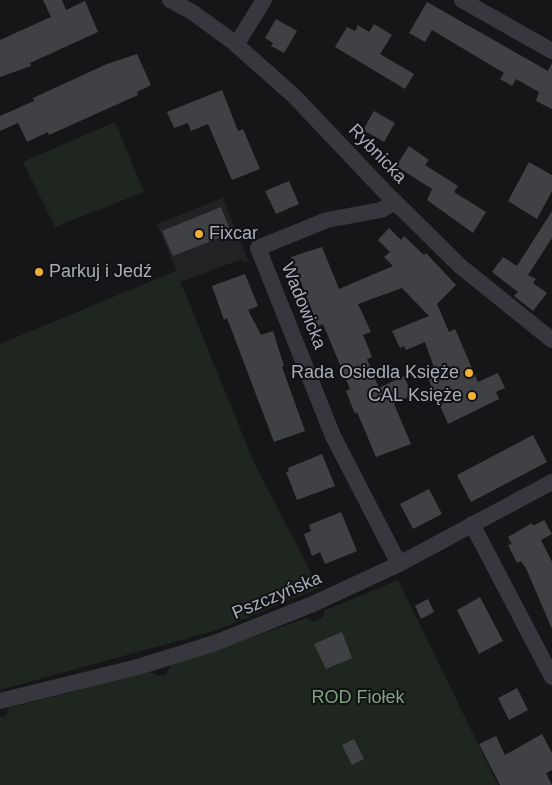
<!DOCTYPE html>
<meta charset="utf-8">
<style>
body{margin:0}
canvas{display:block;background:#161618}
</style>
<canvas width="552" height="785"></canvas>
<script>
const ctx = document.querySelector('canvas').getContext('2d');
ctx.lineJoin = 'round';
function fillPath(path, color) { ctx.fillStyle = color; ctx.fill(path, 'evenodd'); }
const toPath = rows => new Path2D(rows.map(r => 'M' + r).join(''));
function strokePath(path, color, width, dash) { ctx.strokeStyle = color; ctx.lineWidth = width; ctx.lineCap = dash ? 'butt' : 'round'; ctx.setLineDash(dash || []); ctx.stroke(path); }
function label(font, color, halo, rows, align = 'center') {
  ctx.font = font + ' Arial,sans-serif'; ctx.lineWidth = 4; ctx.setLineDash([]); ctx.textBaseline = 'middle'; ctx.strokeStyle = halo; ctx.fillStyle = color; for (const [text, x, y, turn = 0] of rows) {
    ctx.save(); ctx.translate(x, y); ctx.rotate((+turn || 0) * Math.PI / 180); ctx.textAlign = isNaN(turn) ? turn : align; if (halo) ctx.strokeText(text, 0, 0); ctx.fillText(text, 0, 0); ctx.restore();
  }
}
const built = toPath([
 [223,198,249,263,239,260,181,282,157,224]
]);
const green = toPath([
 [115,122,144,192,55,227,23,162],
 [176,271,255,465,319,588,217,630,0,690,0,344],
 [398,580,498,785,0,785,0,717,6,716,8,708,151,672,158,676,166,675,170,666,307,618,313,622,323,618,324,611]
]);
const building = toPath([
 [43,0,62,0,66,10,85,1,98,32,30,63,31,66,0,77,0,40,51,17],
 [427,2,548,71,552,63,552,109,536,101,539,92,516,79,512,86,500,79,504,73,432,30,425,42,409,33],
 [276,19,297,31,284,53,271,46,273,43,265,38],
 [374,24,392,35,380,54,414,74,405,89,335,47,347,27,355,31,358,25,369,32],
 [137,54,151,85,137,92,138,95,49,135,48,132,27,142,18,123,0,131,0,116,34,101,33,98,107,64],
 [222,90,238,131,243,129,260,169,232,180,208,124,191,131,188,123,174,128,167,112],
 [374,111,395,123,384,142,363,130],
 [409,146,429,160,425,165,458,186,454,192,486,212,473,233,427,200,432,189,396,166],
 [529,162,552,175,552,191,537,219,508,201],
 [289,181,299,204,276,214,265,191],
 [221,207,231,233,173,256,162,231],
 [552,211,552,238,528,275,536,279,533,283,547,293,533,311,514,296,518,292,492,272,503,257,517,266],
 [389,228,401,240,404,236,424,255,426,253,456,285,437,304,449,332,455,329,478,382,498,373,505,388,496,392,499,399,448,424,427,376,436,373,425,342,406,350,404,346,400,348,392,331,429,316,402,288,358,304,371,332,363,335,372,357,367,359,379,388,404,376,412,395,394,404,411,444,376,457,357,412,355,414,346,391,350,389,323,324,318,326,291,257,322,247,339,289,393,266,384,257,390,252,378,240],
 [245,274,258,306,248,310,261,335,273,331,284,366,282,367,305,431,274,442,227,318,224,320,212,286],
 [533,435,547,462,471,502,457,475],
 [322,454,335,486,297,500,286,472,289,471,288,468],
 [429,489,442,514,413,529,400,504],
 [341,512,357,551,325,564,320,552,312,556,304,534,311,531,309,525],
 [544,520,552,534,541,540,552,562,552,629,526,568,521,561,517,563,508,545,512,544,508,537,532,523,533,526],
 [480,597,503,641,479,654,457,610],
 [428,599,434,612,421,619,415,606],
 [342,632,352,658,326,669,314,644],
 [517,688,528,710,509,720,498,698],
 [542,734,552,753,552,770,546,773,552,785,500,785,479,744,496,736,505,755],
 [354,739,364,759,352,765,342,745]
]);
const minor = toPath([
 [170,0,192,12,232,41,294,96,385,192,460,266,552,340],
 [462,0,552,51],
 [236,45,264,0],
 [395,202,381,210,327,220,258,248,333,436,399,564],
 [472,524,552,677],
 [0,701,138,667,215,643,313,604,399,564,552,482]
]);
const markers = [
 [199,234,5,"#f2b134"],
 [39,272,5,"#f2b134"],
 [469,373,5,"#f2b134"],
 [472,396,5,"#f2b134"]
];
const streetNames = [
 ["Rybnicka",377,154,46],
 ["Wadowicka",303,306,68],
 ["Pszczyńska",277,596,-23]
];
const poiNames = [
 ["Fixcar",209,234],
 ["Parkuj i Jedź",49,272],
 ["Rada Osiedla Księże",459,373,"right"],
 ["CAL Księże",462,396,"right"]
];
const parkNames = [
 ["ROD Fiołek",358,698]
];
fillPath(built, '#222225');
fillPath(green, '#1e261f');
fillPath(building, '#404145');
strokePath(minor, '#37383d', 16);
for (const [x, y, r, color] of markers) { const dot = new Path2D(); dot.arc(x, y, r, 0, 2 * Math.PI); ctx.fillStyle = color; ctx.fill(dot); strokePath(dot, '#111113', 2); }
label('18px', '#a8adb8', '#111113', streetNames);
label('18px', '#a8adb8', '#111113', poiNames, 'left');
label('18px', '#7fa381', '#111113', parkNames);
</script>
